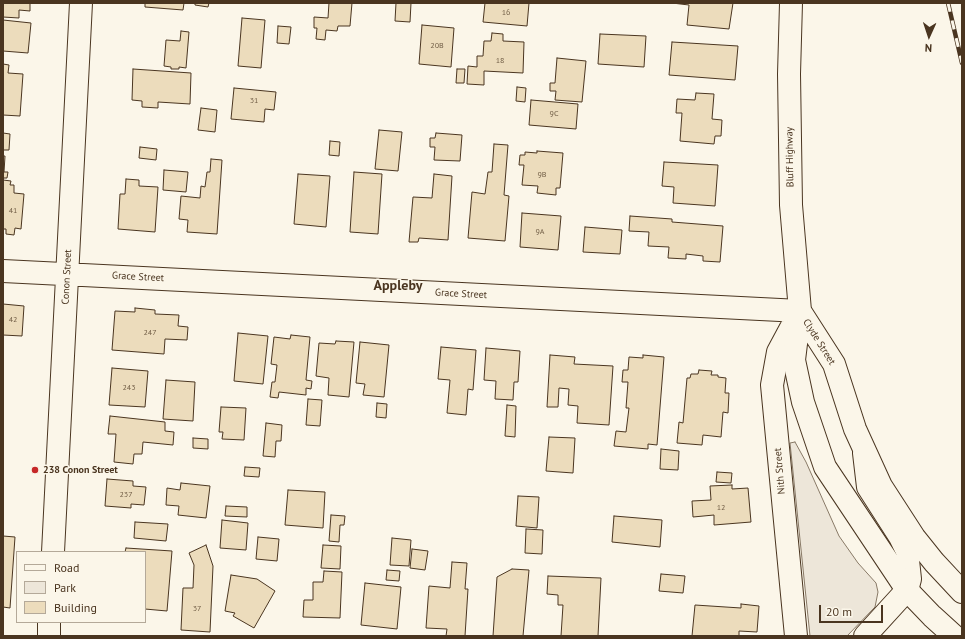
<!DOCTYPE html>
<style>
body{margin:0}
#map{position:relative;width:965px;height:639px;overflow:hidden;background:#fbf6e9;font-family:"PT Sans",sans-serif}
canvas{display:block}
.frame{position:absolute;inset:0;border:4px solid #4a3520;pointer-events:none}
.legend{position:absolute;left:16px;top:551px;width:130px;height:72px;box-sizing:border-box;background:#fbf6e9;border:1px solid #b4a999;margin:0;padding:5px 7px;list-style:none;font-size:12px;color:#4a3520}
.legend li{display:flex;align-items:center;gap:8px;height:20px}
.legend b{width:20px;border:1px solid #b4a999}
.north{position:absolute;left:909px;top:16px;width:40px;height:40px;-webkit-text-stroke:3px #fbf6e9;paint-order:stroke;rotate:183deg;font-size:11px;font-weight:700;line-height:16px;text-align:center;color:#4a3520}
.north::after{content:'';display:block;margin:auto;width:14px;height:18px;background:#4a3520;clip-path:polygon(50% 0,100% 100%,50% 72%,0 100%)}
.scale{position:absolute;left:819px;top:605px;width:64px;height:18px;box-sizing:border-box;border:2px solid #4a3520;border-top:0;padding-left:5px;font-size:12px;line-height:14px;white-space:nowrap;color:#4a3520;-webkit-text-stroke:3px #fbf6e9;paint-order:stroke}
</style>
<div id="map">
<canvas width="965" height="639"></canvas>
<div class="frame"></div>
<ul class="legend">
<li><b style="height:5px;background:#fbf6e9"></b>Road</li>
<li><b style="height:11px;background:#ede6d9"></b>Park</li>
<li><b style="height:11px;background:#ecdcbc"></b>Building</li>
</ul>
<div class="north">N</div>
<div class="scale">20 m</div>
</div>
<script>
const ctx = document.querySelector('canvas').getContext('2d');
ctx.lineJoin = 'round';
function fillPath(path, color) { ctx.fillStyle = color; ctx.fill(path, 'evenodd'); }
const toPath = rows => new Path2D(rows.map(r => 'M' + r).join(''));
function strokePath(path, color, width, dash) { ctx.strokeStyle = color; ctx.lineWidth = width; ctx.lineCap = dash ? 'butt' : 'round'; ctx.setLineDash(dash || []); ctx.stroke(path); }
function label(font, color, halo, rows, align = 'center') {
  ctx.font = font + ' "PT Sans",sans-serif'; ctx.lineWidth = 3; ctx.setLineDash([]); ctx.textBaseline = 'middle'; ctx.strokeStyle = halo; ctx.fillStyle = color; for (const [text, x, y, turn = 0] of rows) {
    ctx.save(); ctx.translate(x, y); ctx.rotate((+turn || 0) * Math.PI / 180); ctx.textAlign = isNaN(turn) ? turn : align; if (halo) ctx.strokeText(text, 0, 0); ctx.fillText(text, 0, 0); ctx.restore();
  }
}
const green = toPath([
 [795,442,806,462,839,536,858,563,876,583,878,592,875,607,847,636,810,636,790,443,795,442]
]);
const building = toPath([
 [3,3,30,3,30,11,19,10,19,18,3,17,3,3],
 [145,3,184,3,183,10,145,7,145,3],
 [195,3,209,3,208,7,195,5,195,3],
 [329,3,352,3,350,26,338,26,337,31,326,30,325,40,316,39,317,28,314,28,314,17,328,18,329,3],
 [396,3,411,3,410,22,395,21,396,3],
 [485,3,529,3,527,26,483,22,485,3],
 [672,3,733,3,729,29,687,25,689,5,672,3],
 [242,18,265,20,261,68,238,66,242,18],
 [3,20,31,23,28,53,3,51,3,20],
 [422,25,454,28,451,67,419,64,422,25],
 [278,26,291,27,289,44,277,43,278,26],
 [181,31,189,32,186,68,179,67,179,69,171,69,171,67,164,66,166,40,180,41,181,31],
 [492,33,503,34,503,41,524,42,523,73,484,71,484,85,467,84,468,66,477,67,477,56,483,56,484,41,491,41,492,33],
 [600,34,646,36,644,67,598,64,600,34],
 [672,42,738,46,735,80,669,75,672,42],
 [557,58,586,61,582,102,555,100,556,91,550,91,550,83,555,83,557,58],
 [3,64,9,65,8,73,23,74,20,116,3,115,3,64],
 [133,69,191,73,190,104,158,102,158,108,142,107,142,101,132,100,133,69],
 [457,69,465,69,464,83,456,83,457,69],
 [517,87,526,88,525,102,516,101,517,87],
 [234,88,276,92,274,110,265,109,264,122,231,119,234,88],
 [696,93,714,94,712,119,722,120,721,136,715,136,714,144,680,141,682,113,676,113,677,99,695,100,696,93],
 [531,100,578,104,576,129,529,125,531,100],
 [201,108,217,110,215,132,198,130,201,108],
 [379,130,402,132,398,171,375,169,379,130],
 [3,133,10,134,9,150,3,150,3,133],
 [436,133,462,135,460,161,434,160,435,147,430,147,430,138,435,138,436,133],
 [330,141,340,142,339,156,329,155,330,141],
 [494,144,508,145,504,195,509,196,505,241,468,238,472,192,485,194,488,172,492,172,494,144],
 [140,147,157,149,156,160,139,158,140,147],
 [537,151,563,153,560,188,556,188,556,195,537,193,538,186,522,185,524,165,519,165,520,155,525,155,525,152,537,153,537,151],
 [3,156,5,156,4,172,8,172,7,178,3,178,3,156],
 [211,159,222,160,217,234,187,232,188,220,179,219,181,196,200,198,201,186,205,187,207,172,210,172,211,159],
 [664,162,718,165,715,206,673,203,674,187,662,186,664,162],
 [164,170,188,172,186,192,163,190,164,170],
 [354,172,382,174,378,234,350,232,354,172],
 [298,174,330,176,326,227,294,224,298,174],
 [434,174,452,176,448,240,419,238,418,242,409,242,413,197,432,198,434,174],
 [126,179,139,180,139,186,158,187,155,232,118,229,120,194,125,194,126,179],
 [3,180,11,181,10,185,14,185,14,193,24,194,21,229,15,228,14,235,6,234,6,229,3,229,3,180],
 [522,213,561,216,558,250,520,247,522,213],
 [630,216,672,219,672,222,723,226,720,262,703,261,703,256,686,254,686,259,668,258,669,247,648,246,649,232,629,231,630,216],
 [585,227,622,230,620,254,583,252,585,227],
 [3,304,24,306,22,336,3,335,3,304],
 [135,308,155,310,155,314,179,315,178,326,188,327,187,340,165,339,164,354,112,350,115,311,135,312,135,308],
 [238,333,268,336,263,384,234,381,238,333],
 [291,335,310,337,306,380,312,381,311,389,306,388,306,395,279,392,278,398,270,397,272,382,275,382,277,365,271,364,274,337,290,339,291,335],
 [336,341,354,342,349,397,328,395,329,378,316,376,319,343,335,344,336,341],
 [360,342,389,345,384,397,363,395,365,384,356,383,360,342],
 [441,347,476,350,473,390,468,389,466,415,447,413,450,380,438,379,441,347],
 [486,348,520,351,518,382,514,382,513,400,495,399,496,381,484,380,486,348],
 [550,355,575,357,574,364,613,366,609,425,577,423,578,406,568,405,569,389,559,388,558,407,547,407,550,355],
 [643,355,664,357,657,445,648,444,648,449,614,446,616,431,626,432,629,408,626,408,628,382,622,382,623,370,628,370,629,357,643,358,643,355],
 [112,368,148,371,145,407,109,405,112,368],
 [699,370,712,371,711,375,718,375,718,377,726,378,725,393,729,393,728,413,723,412,721,437,703,435,702,445,677,443,679,422,683,423,687,378,690,378,691,374,698,374,699,370],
 [166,380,195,382,193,421,163,419,166,380],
 [308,399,322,400,320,426,306,425,308,399],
 [377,403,387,404,386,418,376,417,377,403],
 [507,405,516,406,515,437,505,436,507,405],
 [221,407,246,408,244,440,222,439,223,432,219,432,221,407],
 [110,416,165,422,165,431,174,432,173,445,143,442,142,454,134,454,133,464,114,462,116,434,108,434,110,416],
 [266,423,282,425,281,441,276,441,275,457,263,456,266,423],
 [549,437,575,438,573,473,546,471,549,437],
 [193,438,208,439,208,449,193,448,193,438],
 [661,449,679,451,678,470,660,469,661,449],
 [245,467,260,468,259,477,244,476,245,467],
 [717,472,732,473,731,483,716,482,717,472],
 [107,479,133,481,133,486,146,487,144,505,131,504,131,508,105,506,107,479],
 [181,483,210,486,206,518,178,515,179,506,166,505,167,488,180,490,181,483],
 [732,485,732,489,748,488,751,522,714,525,714,515,693,517,692,501,711,500,710,486,732,485],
 [288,490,325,492,323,528,285,525,288,490],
 [518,496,539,497,537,528,516,526,518,496],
 [226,506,247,507,247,517,225,516,226,506],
 [331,515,345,516,344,525,340,525,339,542,329,541,331,515],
 [614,516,662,520,660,547,612,542,614,516],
 [222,520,248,523,246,550,220,548,222,520],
 [135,522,168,524,166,541,134,538,135,522],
 [526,529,543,530,542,554,525,553,526,529],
 [3,536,15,537,10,608,3,607,3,536],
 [258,537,279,539,277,561,256,559,258,537],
 [392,538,411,540,409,566,390,565,392,538],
 [206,545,213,566,210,632,181,630,183,588,193,588,194,565,189,553,206,545],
 [323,545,341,546,340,569,321,568,323,545],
 [126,548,172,551,167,611,145,609,145,552,125,552,126,548],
 [412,549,428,551,425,570,410,568,412,549],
 [452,562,467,563,465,589,468,589,465,636,446,636,447,629,426,628,429,586,450,588,452,562],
 [512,569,529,570,523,636,493,636,497,577,512,569],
 [387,570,400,571,399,581,386,580,387,570],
 [324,571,342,572,340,618,303,617,304,600,313,600,313,582,323,582,324,571],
 [661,574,685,576,683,593,659,591,661,574],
 [231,575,257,579,275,591,254,628,233,616,235,613,225,611,231,575],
 [548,576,601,578,598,636,561,636,563,605,558,605,558,595,547,594,548,576],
 [365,583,401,587,397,629,361,625,365,583],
 [741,604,759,606,757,632,739,631,739,636,692,636,695,605,741,608,741,604]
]);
const minor = toPath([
 [3,271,800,311,778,352,772,385,796,636],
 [864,453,868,487,900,537,907,551,910,579,907,590,865,636],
 [53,552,81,3],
 [49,636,49,622]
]);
const highway = toPath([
 [791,3,789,74,791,205,800,311,794,360,803,402,825,467,907,590,932,616,954,636],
 [800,311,834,364,855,429,881,486,914,537,934,562,962,592]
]);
const rail = toPath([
 [948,3,962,63]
]);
const markers = [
 [35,470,4,"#c62828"]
];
const numberNames = [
 ["16",506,13],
 ["20B",437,46],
 ["18",500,61],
 ["31",254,101],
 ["9C",554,114],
 ["9B",542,175],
 ["41",13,211],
 ["9A",540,232],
 ["42",13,320],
 ["247",150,333],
 ["243",129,388],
 ["237",126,495],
 ["12",721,508],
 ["37",197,609]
];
const streetNames = [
 ["Bluff Highway",790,157,-91],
 ["Conon Street",67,277,-87],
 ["Grace Street",138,277,3],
 ["Grace Street",461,294,3],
 ["Clyde Street",819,342,58],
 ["Nith Street",780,471,-95]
];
const poiNames = [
 ["238 Conon Street",43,470]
];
const districtNames = [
 ["Appleby",398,286]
];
fillPath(green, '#ede6d9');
strokePath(green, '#887966', 1);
fillPath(building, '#ecdcbc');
strokePath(building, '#4a3520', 1);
strokePath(minor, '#4a3520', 24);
strokePath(highway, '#4a3520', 24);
strokePath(minor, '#fbf6e9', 22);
strokePath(highway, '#fbf6e9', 22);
strokePath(rail, '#4a3520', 4.5);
strokePath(rail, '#fbf6e9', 3, [9]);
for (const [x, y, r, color] of markers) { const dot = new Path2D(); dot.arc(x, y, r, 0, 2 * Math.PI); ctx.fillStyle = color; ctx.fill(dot); strokePath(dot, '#fbf6e9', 1.5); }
label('8px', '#725f47', null, numberNames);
label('10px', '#4a3520', '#fbf6e9', streetNames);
label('bold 10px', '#4a3520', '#fbf6e9', poiNames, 'left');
label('bold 14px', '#4a3520', '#fbf6e9', districtNames);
</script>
